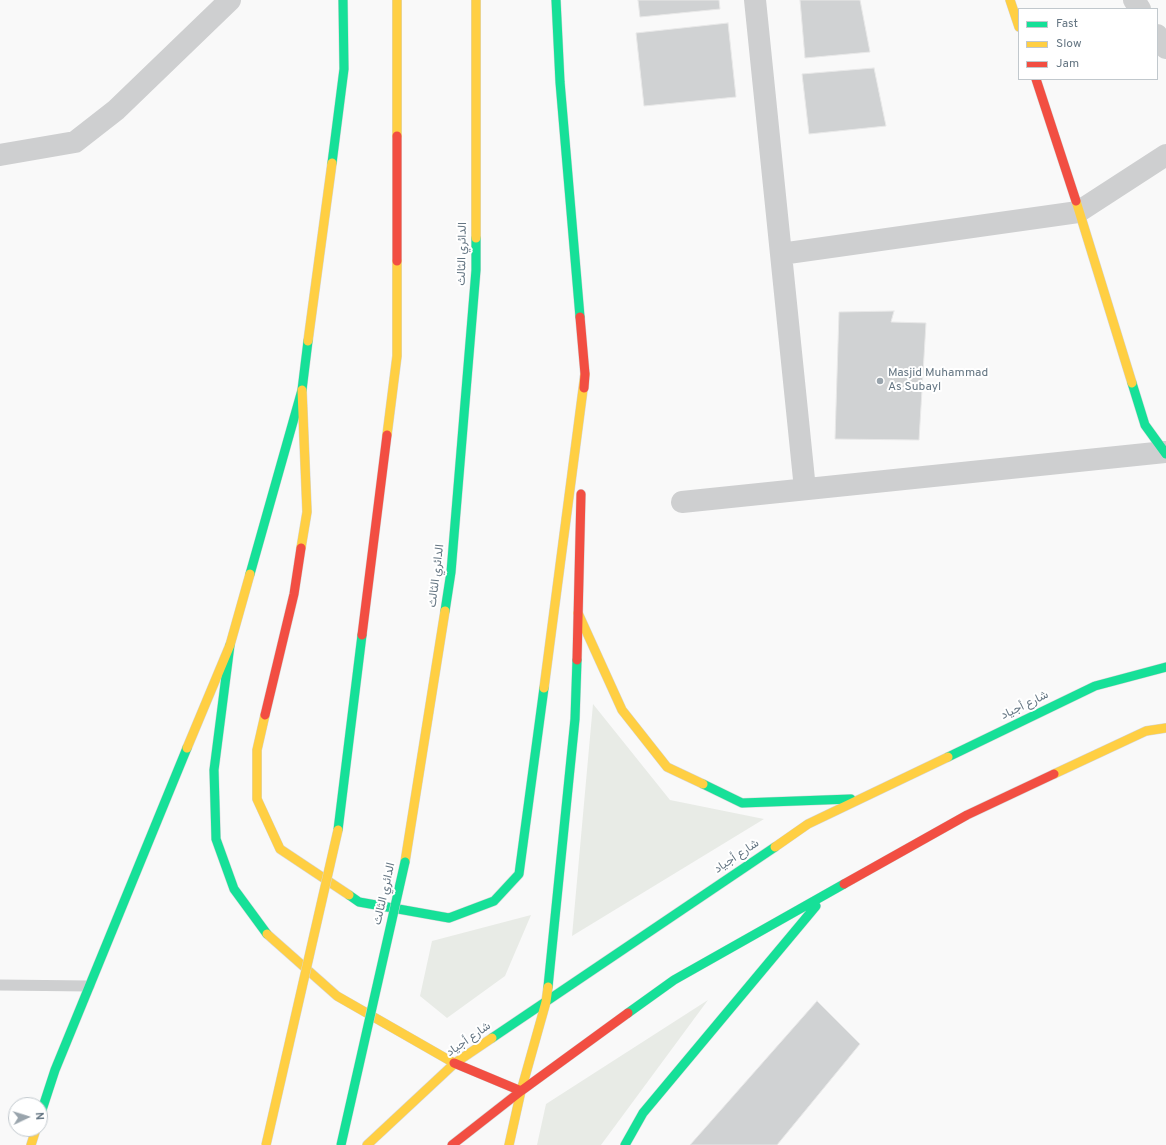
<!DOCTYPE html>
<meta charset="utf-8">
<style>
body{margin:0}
#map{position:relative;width:1166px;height:1145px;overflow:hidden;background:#f9f9f9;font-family:Overpass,sans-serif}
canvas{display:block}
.legend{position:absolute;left:1018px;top:8px;width:140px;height:72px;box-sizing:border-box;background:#fff;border:1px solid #c1c8cd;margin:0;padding:5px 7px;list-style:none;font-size:12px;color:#657683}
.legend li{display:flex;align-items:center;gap:8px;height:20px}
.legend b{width:20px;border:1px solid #c1c8cd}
.north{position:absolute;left:8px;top:1097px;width:40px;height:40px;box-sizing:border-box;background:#fff;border:1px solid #c1c8cd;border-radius:50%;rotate:86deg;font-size:11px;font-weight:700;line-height:16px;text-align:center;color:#657683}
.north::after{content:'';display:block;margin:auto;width:14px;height:18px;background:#99a4ac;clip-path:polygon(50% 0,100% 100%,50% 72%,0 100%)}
</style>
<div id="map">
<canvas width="1166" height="1145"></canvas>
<ul class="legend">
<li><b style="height:5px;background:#16e098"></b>Fast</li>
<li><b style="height:5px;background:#ffcf43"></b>Slow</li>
<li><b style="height:5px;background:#f24e42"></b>Jam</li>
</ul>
<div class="north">N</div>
</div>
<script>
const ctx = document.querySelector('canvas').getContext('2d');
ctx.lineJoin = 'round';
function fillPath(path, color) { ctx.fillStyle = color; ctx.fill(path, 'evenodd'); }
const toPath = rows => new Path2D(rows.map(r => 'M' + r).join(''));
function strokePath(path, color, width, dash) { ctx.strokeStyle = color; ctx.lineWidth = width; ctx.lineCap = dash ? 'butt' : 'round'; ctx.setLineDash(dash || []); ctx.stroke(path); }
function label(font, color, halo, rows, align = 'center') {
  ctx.font = font + ' Overpass,Vazirmatn,sans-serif'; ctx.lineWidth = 4; ctx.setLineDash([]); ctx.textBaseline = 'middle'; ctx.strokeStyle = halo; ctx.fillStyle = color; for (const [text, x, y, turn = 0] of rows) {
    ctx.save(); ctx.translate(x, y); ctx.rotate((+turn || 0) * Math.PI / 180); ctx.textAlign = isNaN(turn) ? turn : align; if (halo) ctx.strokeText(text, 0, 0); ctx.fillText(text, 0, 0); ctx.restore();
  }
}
const green = toPath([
 [593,704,670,800,764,819,572,936],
 [531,915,505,976,447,1018,420,996,432,941],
 [708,1000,601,1145,537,1145,546,1104]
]);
const building = toPath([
 [638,0,719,0,720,9,640,17,638,0],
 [800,0,860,0,870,52,805,58,800,0],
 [728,23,736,97,644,106,636,33,728,23],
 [874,68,886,126,809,134,802,74,874,68],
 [894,311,891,322,926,323,919,440,835,439,839,312,894,311],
 [817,1001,860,1044,777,1145,690,1145,817,1001]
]);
const lane = toPath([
 [0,985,89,986]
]);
const street = toPath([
 [755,0,805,489],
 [1134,0,1140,9],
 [1157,35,1166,48],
 [0,155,75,142,116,110,230,0],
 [781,254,1078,212,1166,155],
 [682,502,1165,452]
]);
const fast = toPath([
 [556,0,560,82,580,317],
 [332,163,344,69,343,0],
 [1132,383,1145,425,1166,454],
 [250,574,302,390,308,341],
 [445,611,451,572,476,270,476,238],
 [230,645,214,770,216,839,234,889,267,934],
 [948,757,1095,686,1166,667],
 [703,784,742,803,851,799],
 [338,830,362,635],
 [349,895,359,902,449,918,494,901,519,874,544,688],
 [548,987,575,719,577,660],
 [628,1013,674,980,844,884],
 [492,1038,775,847],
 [40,1116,55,1070,187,748],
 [625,1145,643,1113,816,906]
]);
const slow = toPath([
 [397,0,397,136],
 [476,0,476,238],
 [1010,0,1019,27],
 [1076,201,1132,383],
 [308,341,332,163],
 [387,435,397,356,397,261],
 [301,548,307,512,302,390],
 [578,613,622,710,667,767,703,784],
 [544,688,585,374],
 [265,715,257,750,257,799,280,849,349,895],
 [187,748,230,645,250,574],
 [1054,774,1146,731,1166,728],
 [775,847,808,824,948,757],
 [405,862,445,611],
 [267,934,337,996,454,1063],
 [31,1145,36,1129],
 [367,1145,455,1063,492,1038],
 [509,1145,521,1091,546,1002,548,987]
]);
const jam = toPath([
 [1036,79,1076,201],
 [397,136,397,261],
 [580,317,585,374,584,388],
 [362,635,387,435],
 [577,660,581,494],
 [265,715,294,594,301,548],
 [844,884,967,815,1054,774],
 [454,1063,521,1091],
 [452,1145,521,1091,628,1013]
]);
const fastBridge = toPath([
 [341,1145,405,862]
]);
const slowBridge = toPath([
 [266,1145,338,830]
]);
const markers = [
 [880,381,4,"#99a4ac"]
];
const streetNames = [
 ["الدائري الثالث",463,254,-89],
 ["الدائري الثالث",437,576,-83],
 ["شارع أجياد",1025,706,-26],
 ["شارع أجياد",737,857,-34],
 ["الدائري الثالث",385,894,-77],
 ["شارع أجياد",469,1040,-35]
];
const poiNames = [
 ["Masjid Muhammad",888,374],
 ["As Subayl",888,388]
];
fillPath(green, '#e8ebe6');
fillPath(building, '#d0d2d3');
strokePath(building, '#e8e8e8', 1);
strokePath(fast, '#d5d6d7', 10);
strokePath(slow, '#d5d6d7', 10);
strokePath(jam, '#d5d6d7', 10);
strokePath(lane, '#cecfd0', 11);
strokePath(street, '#cecfd0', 22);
strokePath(fast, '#16e098', 9);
strokePath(slow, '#ffcf43', 9);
strokePath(jam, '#f24e42', 9);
strokePath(fastBridge, '#d5d6d6', 10, []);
strokePath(slowBridge, '#d5d6d6', 10, []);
strokePath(fastBridge, '#16e098', 9);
strokePath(slowBridge, '#ffcf43', 9);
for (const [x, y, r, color] of markers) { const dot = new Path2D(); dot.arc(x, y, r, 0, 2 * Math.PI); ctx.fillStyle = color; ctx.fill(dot); strokePath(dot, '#fff', 1.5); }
label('12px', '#657683', '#fff', streetNames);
label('12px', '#657683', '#fff', poiNames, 'left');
</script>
